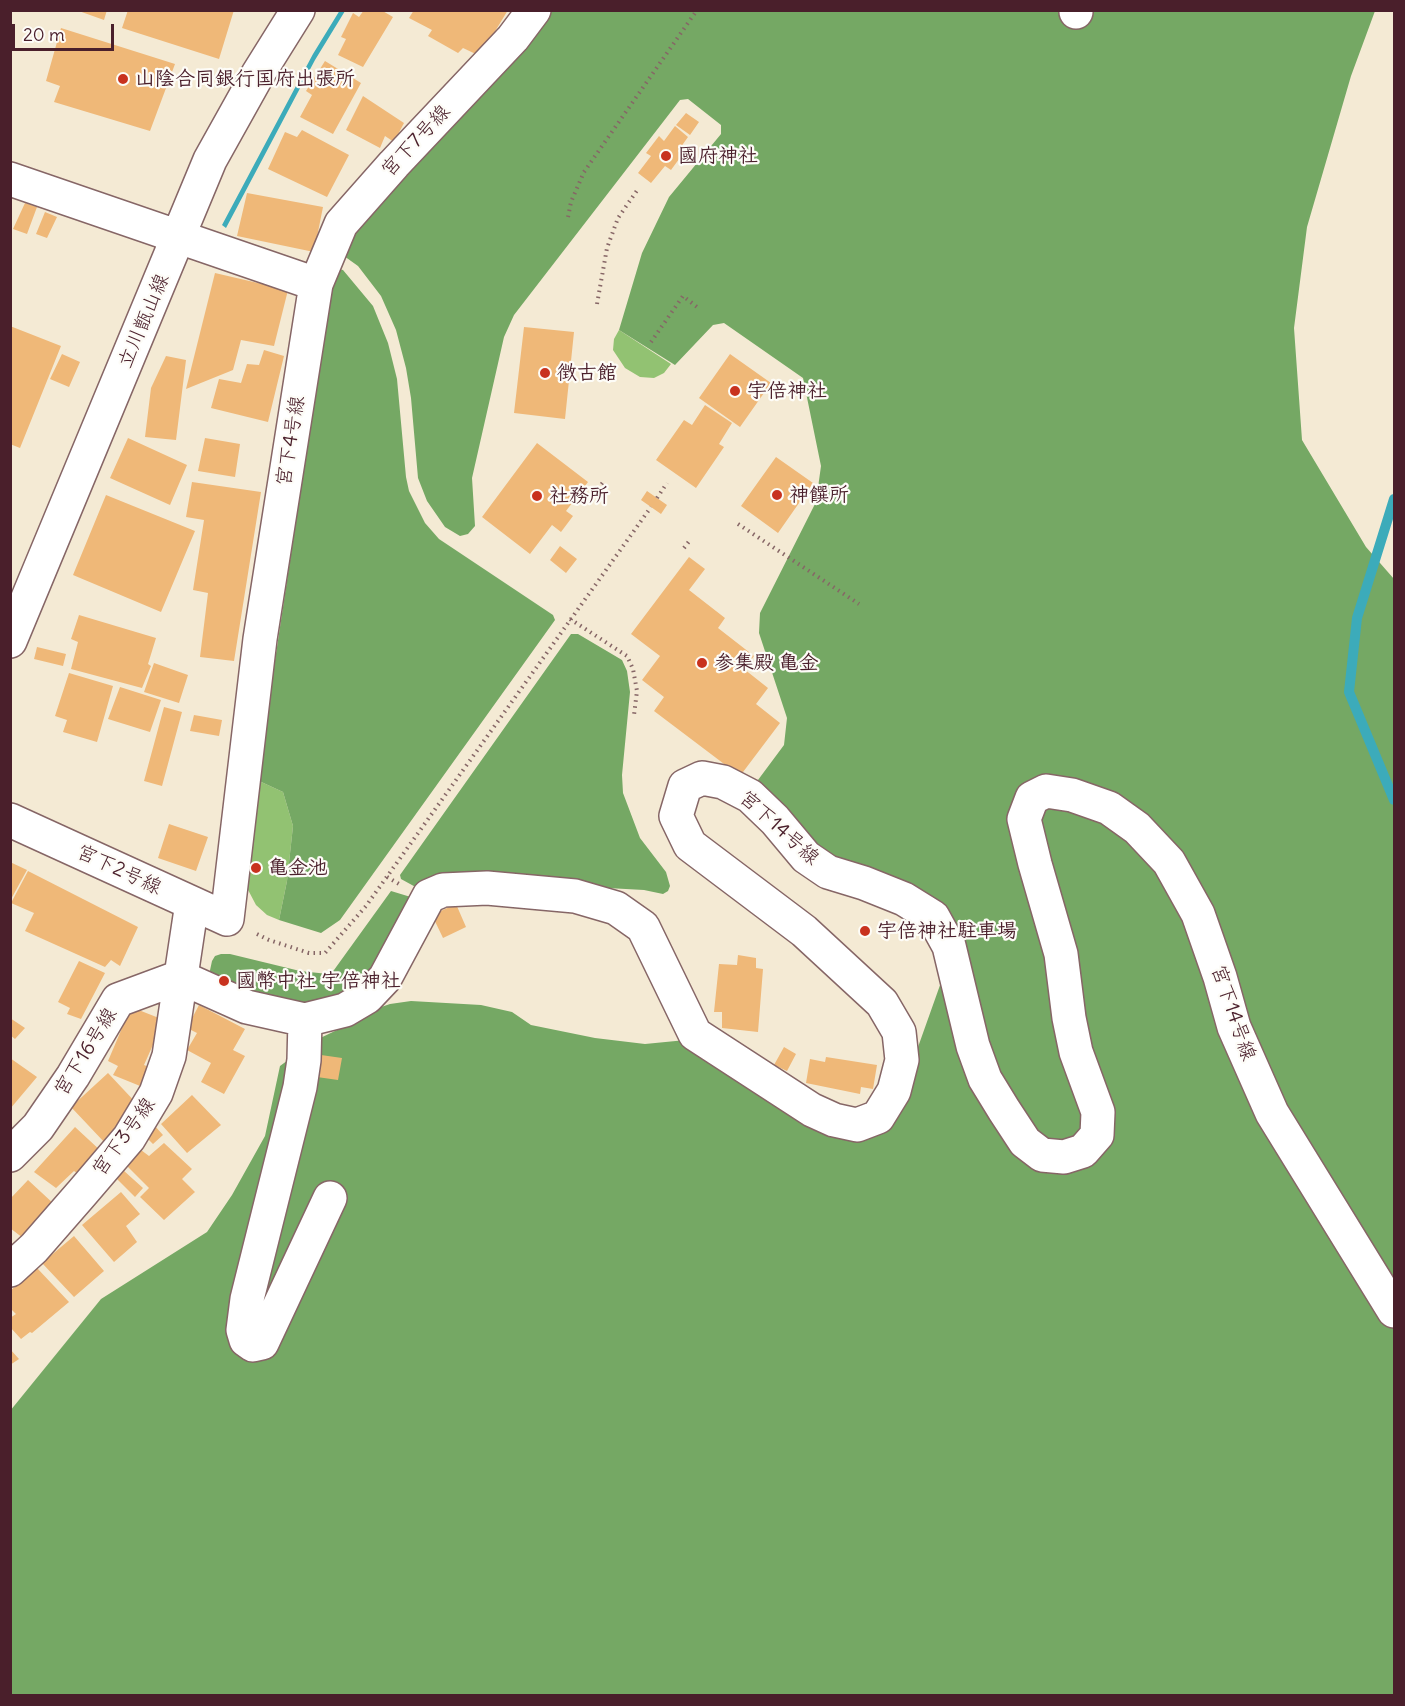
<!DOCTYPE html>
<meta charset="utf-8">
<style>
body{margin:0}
#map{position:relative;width:1405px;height:1706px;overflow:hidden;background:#f4ead4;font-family:Delius,sans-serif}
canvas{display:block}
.frame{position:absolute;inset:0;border:12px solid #4a1f2b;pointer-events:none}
.scale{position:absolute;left:12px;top:24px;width:102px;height:27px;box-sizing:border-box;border:3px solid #4a1f2b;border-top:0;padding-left:8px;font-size:18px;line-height:21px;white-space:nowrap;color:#4a1f2b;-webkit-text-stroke:4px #fdfcf7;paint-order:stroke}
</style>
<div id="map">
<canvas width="1405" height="1706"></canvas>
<div class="frame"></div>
<div class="scale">20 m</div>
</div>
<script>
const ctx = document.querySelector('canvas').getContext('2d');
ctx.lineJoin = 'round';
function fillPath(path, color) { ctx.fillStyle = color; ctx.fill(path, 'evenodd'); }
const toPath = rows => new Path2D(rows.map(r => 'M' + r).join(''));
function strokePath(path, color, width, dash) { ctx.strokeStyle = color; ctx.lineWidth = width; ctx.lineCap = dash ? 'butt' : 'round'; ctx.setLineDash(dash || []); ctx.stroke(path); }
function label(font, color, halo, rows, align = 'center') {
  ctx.font = font + ' Delius,"Klee One",sans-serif'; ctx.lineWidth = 4.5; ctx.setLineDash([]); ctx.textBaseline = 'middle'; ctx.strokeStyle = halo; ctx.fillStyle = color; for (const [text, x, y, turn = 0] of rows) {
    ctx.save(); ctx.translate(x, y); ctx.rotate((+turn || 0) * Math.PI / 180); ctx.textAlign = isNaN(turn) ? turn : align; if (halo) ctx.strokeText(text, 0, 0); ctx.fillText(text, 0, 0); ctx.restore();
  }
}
const green = toPath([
 [619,330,671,364,664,373,654,378,640,377,625,368,613,350,614,339],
 [257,780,283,792,293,826,287,881,279,920,267,915,256,905,246,886]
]);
const forest = toPath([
 [542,11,1375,11,1351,76,1307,227,1294,328,1302,440,1366,547,1394,579,1394,1695,11,1695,10,1411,101,1299,207,1232,232,1195,265,1136,280,1066,314,1041,337,1030,355,1016,390,1004,411,1001,481,1005,512,1012,531,1025,595,1038,645,1044,686,1040,831,1134,907,1078,955,943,829,863,757,793,758,780,784,745,787,718,759,633,760,613,816,502,821,466,803,378,724,323,713,325,675,365,619,330,642,253,669,197,721,134,721,125,688,99,680,100,514,315,504,337,472,478,475,526,468,534,460,536,445,527,427,501,418,478,411,398,406,368,396,330,381,296,358,266,344,256,342,250,369,212],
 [334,268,343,270,373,306,388,343,397,379,406,477,409,491,425,523,439,539,553,615,555,620,340,920,321,933,279,920,287,881,293,826,283,792,257,780],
 [571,634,578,634,622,660,627,671,630,692,622,775,623,793,640,838,666,872,670,886,668,891,663,894,644,890,571,886,421,890,401,879,400,875],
 [391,891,414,898,369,985,299,1010,209,975,212,961,215,956,221,954,230,954,300,971,328,974,334,970]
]);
const water = toPath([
 [340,10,345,11,315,60,226,228,222,225,313,54]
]);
const stream = toPath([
 [1394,499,1357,618,1349,692,1394,800]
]);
const building = toPath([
 [76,10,107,10,104,20],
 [128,10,234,10,219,59,122,28],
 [364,10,381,10,393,17,363,67,338,55,346,39,341,37,353,13,359,17],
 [414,10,508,10,480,56,463,48,458,53,428,36,432,30,409,18],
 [61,28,175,64,150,131,54,102,60,86,46,81],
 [325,61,361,83,333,134,300,117,312,95,306,91],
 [363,96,404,123,394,142,385,136,380,148,346,130],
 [686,113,699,122,690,135,676,125],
 [675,126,688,137,678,151,682,155,671,170,665,166,651,183,638,173,651,156,646,153,659,136,664,141],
 [302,130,349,155,327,197,268,169,285,132,297,137],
 [247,193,323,207,314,252,237,236],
 [25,203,37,207,27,234,13,229],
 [45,212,57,217,47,238,36,234],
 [215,273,288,290,274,346,241,340,233,370,186,389],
 [10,326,61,346,20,448,10,444],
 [524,327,574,332,565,419,514,413],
 [264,350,284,356,268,422,211,408,219,379,241,383,247,364,259,365],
 [62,354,80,362,69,387,50,379],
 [730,354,771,383,740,427,699,398],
 [166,356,186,360,176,440,145,437,151,388],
 [705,405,732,423,719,444,724,447,696,488,656,460,684,420,692,425],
 [128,438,187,465,170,505,110,478],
 [205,438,240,444,235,477,198,471],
 [537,443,588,482,566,511,573,516,561,532,552,525,530,554,482,517],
 [776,457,813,483,778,533,741,506],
 [192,482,261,492,234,661,200,657,208,593,193,590,204,520,186,517],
 [647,491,667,505,661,514,641,500],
 [106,495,195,531,161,612,73,575],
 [560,546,577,559,566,573,550,560],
 [689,557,705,569,689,590,725,618,718,628,754,656,744,669,768,688,756,704,780,723,740,776,654,711,664,697,642,680,660,656,631,634],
 [79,615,156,638,148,664,151,666,142,688,71,669,78,642,71,639],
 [37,647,66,654,63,666,34,659],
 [154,663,188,675,179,703,144,692],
 [69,673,113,686,97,742,63,732,67,720,55,716],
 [120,687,161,700,150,732,108,719],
 [164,707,182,712,162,786,144,781],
 [194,715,222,720,219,736,190,731],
 [169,824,208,837,196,871,158,858],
 [10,862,27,870,10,901],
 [28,871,138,927,120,966,111,960,105,967,25,931,34,913,11,903],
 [456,904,466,927,443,938,432,915],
 [738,955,756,958,756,968,763,969,758,1032,722,1028,722,1012,714,1012,719,964,737,965],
 [79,961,105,973,81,1019,67,1014,70,1008,58,1002],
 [199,1005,245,1029,233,1050,245,1056,224,1094,201,1082,211,1063,187,1050,197,1033,187,1028],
 [131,1007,164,1020,144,1065,154,1069,145,1088,113,1075,118,1066,108,1061],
 [10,1018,25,1028,15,1039,10,1035],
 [784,1047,796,1054,787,1071,774,1065],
 [321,1055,342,1058,338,1080,317,1077],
 [826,1057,877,1065,873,1089,861,1087,860,1094,806,1083,810,1059,825,1062],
 [10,1058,37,1077,10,1109],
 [108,1073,138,1105,105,1143,71,1107],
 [192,1095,221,1125,187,1153,161,1124],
 [154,1125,163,1135,153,1144,144,1135],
 [75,1127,102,1152,82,1177,74,1171,56,1188,34,1172],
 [164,1143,192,1169,182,1179,195,1192,164,1220,140,1197,149,1188,126,1165,141,1150,149,1156],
 [123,1170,143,1188,135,1197,116,1178],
 [28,1180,55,1205,23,1238,10,1228,10,1199],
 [121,1192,140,1214,126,1226,137,1242,114,1262,82,1225],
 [74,1236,104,1271,74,1297,42,1263],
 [37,1268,69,1302,32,1333,30,1332,21,1339,10,1327,10,1318,16,1314,10,1308,10,1291],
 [10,1349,19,1359,10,1365]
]);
const path = toPath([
 [568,217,571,202,584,172,697,10],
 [597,304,607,248,618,218,638,189],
 [651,342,683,296,697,307],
 [598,489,604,481],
 [657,498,667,483],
 [738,524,859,604],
 [684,548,690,540],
 [570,619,627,656,633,669,637,691,634,715],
 [387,877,399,884],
 [257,934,269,940,309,953,325,953,366,906,651,507]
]);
const minor = toPath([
 [1076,12,1076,10],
 [10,179,316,284,260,639,227,919,10,820],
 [316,284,341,224,394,164,513,38,534,10],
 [10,641,210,160,258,74,298,10],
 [305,1020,304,1060,300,1087,247,1299,243,1330,246,1340,253,1345,262,1343,330,1198],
 [10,1155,38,1127,73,1076,118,1000,180,977,247,1007,305,1020,345,1010,367,997,385,978,429,896,443,890,487,888,575,896,616,908,643,927,695,1034,812,1110,834,1120,857,1125,878,1117,894,1091,902,1060,899,1032,882,1003,804,931,690,845,676,816,685,786,702,778,723,782,750,796,775,820,806,857,828,872,864,883,904,899,933,917,949,946,973,1046,985,1079,1004,1110,1025,1142,1042,1155,1064,1157,1083,1151,1097,1135,1098,1112,1076,1052,1069,1018,1061,954,1035,864,1024,819,1032,798,1046,791,1072,795,1109,808,1137,828,1169,862,1198,914,1220,977,1234,1027,1272,1113,1394,1311],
 [10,1270,34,1248,82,1193,129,1138,156,1093,169,1056,192,903]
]);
const markers = [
 [123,79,6,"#c8321e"],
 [666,156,6,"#c8321e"],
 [545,373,6,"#c8321e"],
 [735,391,6,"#c8321e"],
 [777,495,6,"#c8321e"],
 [537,496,6,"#c8321e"],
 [702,663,6,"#c8321e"],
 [256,868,6,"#c8321e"],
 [865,931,6,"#c8321e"],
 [224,981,6,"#c8321e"]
];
const poiNames = [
 ["山陰合同銀行国府出張所",135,79],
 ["國府神社",678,156],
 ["徴古館",557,373],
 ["宇倍神社",747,391],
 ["神饌所",789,495],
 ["社務所",549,496],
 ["参集殿 亀金",714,663],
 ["亀金池",268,868],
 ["宇倍神社駐車場",877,931],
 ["國幣中社 宇倍神社",236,981]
];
const streetNames = [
 ["宮下7号線",416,141,-47],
 ["立川甑山線",144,321,-67],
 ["宮下4号線",291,441,-81],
 ["宮下14号線",779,828,42],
 ["宮下2号線",119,870,25],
 ["宮下14号線",1233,1013,71],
 ["宮下16号線",86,1052,-58],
 ["宮下3号線",124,1137,-54]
];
fillPath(green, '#92c272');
fillPath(forest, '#75a864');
fillPath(water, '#3cabba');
strokePath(stream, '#3cabba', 10);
fillPath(building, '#efb878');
strokePath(minor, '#866666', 36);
strokePath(path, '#866666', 4, [1.5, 4.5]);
strokePath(minor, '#fff', 33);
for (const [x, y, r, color] of markers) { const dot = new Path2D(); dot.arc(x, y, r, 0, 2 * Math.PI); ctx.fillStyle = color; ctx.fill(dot); strokePath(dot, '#fdfcf7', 2); }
label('bold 20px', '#4a1f2b', '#fdfcf7', poiNames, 'left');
label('20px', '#4a1f2b', '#fdfcf7', streetNames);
</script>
